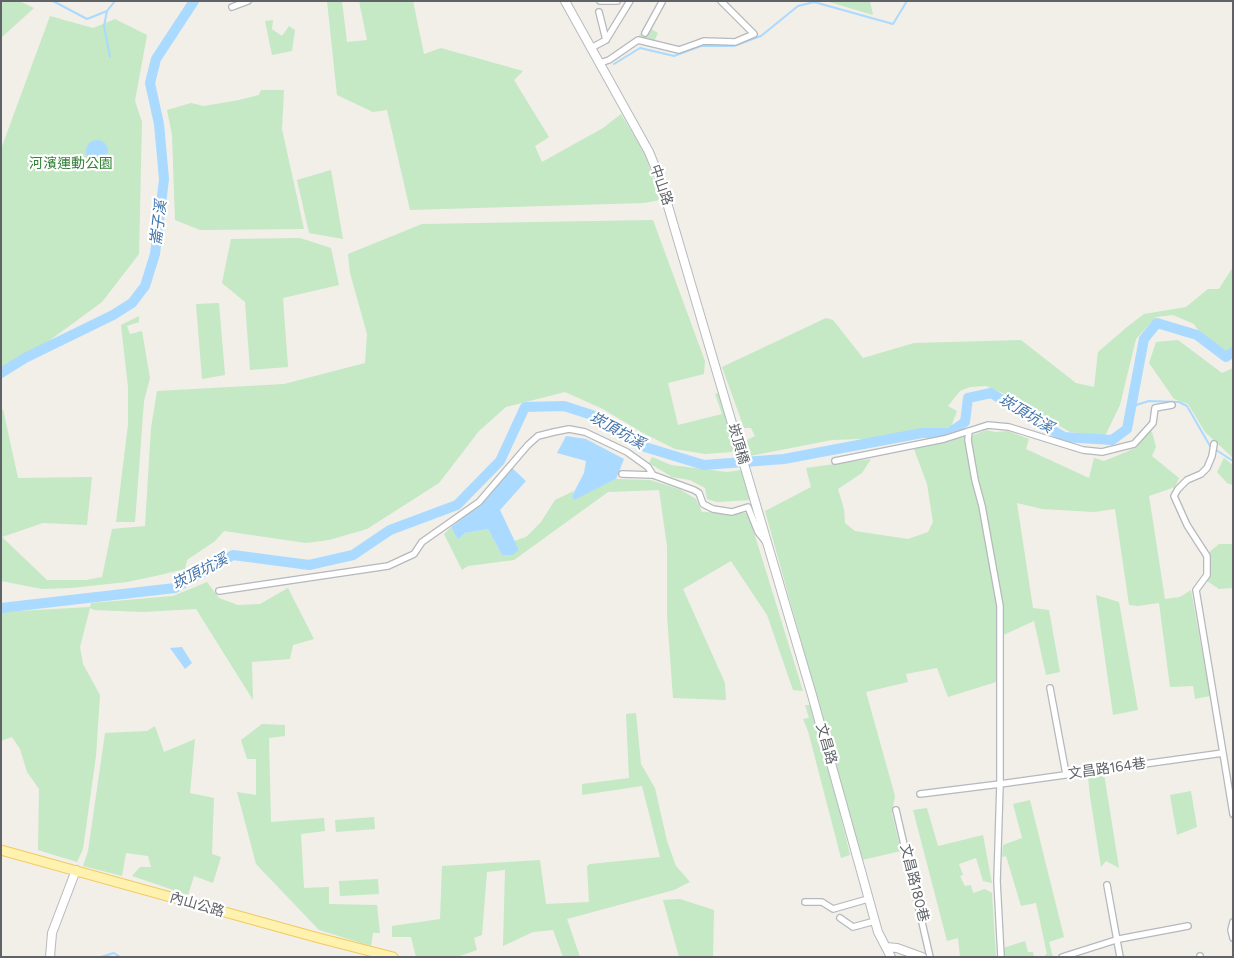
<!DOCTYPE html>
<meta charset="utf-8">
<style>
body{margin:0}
#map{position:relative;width:1234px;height:958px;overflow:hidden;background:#f1efe8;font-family:Figtree,sans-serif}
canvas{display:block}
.frame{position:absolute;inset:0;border:2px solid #5f6368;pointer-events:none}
</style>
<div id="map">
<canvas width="1234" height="958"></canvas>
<div class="frame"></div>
</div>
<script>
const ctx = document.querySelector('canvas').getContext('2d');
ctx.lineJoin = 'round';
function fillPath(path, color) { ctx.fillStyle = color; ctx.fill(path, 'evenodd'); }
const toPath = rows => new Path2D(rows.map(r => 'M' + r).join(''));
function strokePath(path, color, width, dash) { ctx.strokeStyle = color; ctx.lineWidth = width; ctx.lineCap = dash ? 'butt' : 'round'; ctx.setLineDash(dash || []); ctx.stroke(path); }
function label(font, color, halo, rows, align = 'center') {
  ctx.font = font + ' Figtree,"Noto Sans TC",sans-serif'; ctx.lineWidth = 4.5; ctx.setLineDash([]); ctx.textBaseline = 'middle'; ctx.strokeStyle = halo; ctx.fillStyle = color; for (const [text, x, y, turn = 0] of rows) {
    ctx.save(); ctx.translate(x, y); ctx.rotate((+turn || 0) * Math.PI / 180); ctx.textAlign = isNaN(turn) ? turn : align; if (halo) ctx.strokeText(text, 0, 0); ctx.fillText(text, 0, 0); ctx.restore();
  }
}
const green = toPath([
 [1,1,19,1,34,8,1,38],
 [327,1,342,1,347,42,367,40,359,1,413,1,424,54,441,48,523,71,514,80,549,137,535,146,542,162,603,128,621,114,645,154,660,200,644,203,410,210,387,110,373,112,337,95],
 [826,1,870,1,873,15],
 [50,16,93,28,115,19,147,35,135,101,142,122,139,254,102,302,1,376,1,149],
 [273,20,272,29,282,36,289,26,295,30,292,51,272,55,265,21],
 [651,29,658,33,654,42,638,38,640,34,648,35],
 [261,90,284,90,282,129,304,229,200,230,175,220,172,135,167,110,191,103,204,106,239,100,259,95],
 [331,170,343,239,309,233,297,180],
 [653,220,705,361,704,374,668,383,678,425,722,414,715,394,720,392,733,437,733,452,705,454,675,449,643,433,603,409,565,392,506,407,479,431,439,483,367,529,329,540,306,543,224,531,215,541,187,560,185,569,160,575,127,582,71,588,42,589,1,581,1,411,3,409,18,478,92,477,87,525,43,523,2,537,47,580,86,580,102,577,112,529,145,526,151,428,157,391,284,384,365,363,367,334,350,273,348,254,422,224],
 [300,238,331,248,339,285,283,298,288,367,250,370,245,302,222,283,231,239],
 [1233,267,1233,347,1225,353,1200,333,1194,324,1173,315,1156,317,1136,339,1120,405,1105,436,1070,432,1007,395,986,386,970,387,960,391,948,406,957,411,951,427,886,438,832,440,750,456,747,440,755,436,751,428,744,428,722,367,826,318,833,320,863,358,914,343,1021,340,1076,383,1094,387,1098,352,1127,327,1144,314,1186,307,1208,289,1219,289],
 [219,303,225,375,202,379,196,304],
 [139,316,139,322,127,326,130,334,142,331,150,378,144,401,135,522,116,522,128,425,128,387,121,325],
 [1178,340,1222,373,1233,368,1233,458,1205,432,1188,404,1174,399,1149,363,1156,342],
 [986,430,995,432,1008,431,1029,439,1026,449,1089,478,1094,458,1104,461,1126,452,1137,447,1150,430,1152,432,1156,447,1152,456,1179,478,1175,487,1149,496,1165,599,1180,597,1191,590,1210,696,1195,699,1193,686,1170,687,1159,603,1137,606,1129,605,1115,509,1094,512,1042,509,1017,503,1033,608,1049,610,1060,672,1046,675,1034,621,997,638,996,682,948,697,937,668,906,674,908,682,866,692,895,796,892,813,901,851,862,860,765,511,811,487,806,468,871,459,862,473,838,489,844,509,845,523,855,531,908,539,928,532,933,522,927,484,914,449,976,434],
 [652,457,671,465,727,472,742,470,752,500,717,502,707,499,705,488,690,480,672,477,649,463],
 [1224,458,1233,465,1233,485,1227,483,1217,472],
 [616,479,650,480,679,489,696,499,702,512,748,513,803,691,793,690,767,615,731,561,683,589,725,683,726,700,673,698,667,615,667,546,659,490,608,492,514,560,468,566,462,570,444,534,451,527,458,540,465,533,488,529,502,555,519,550,514,541,526,537,541,522,555,500,574,491,572,496,574,499],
 [1219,544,1233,544,1233,588,1219,589,1207,581,1210,567,1208,553],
 [207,582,219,598,238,605,260,604,288,588,314,639,293,645,290,659,252,662,253,700,196,609,143,612,94,610,90,608,80,647,83,664,100,695,96,756,83,849,77,862,38,850,39,789,27,772,20,749,12,737,1,741,1,612,90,607,91,603,173,596],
 [1096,595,1119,602,1138,710,1113,715],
 [805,705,814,705,850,855,841,858,808,731,803,719,809,718],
 [636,713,641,764,655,788,667,841,676,866,690,882,674,890,567,919,580,957,563,957,553,930,533,932,503,946,505,870,487,872,482,935,474,938,477,950,457,957,416,957,411,937,392,937,392,926,440,919,442,866,540,860,546,904,589,902,587,866,590,864,660,857,642,786,582,795,582,784,629,778,626,714],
 [262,724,285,725,285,736,269,738,271,822,324,818,325,831,301,834,304,888,329,887,329,904,377,905,380,933,373,933,371,946,319,930,256,864,237,792,256,795,256,759,247,759,241,740],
 [155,726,164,752,195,739,190,793,214,798,212,854,221,857,213,883,194,876,188,895,132,876,140,867,151,867,148,856,126,853,122,876,83,866,88,851,105,733,147,731],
 [1104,774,1110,811,1119,868,1106,861,1101,867,1090,796,1088,776],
 [1191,791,1197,827,1177,835,1170,795],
 [1030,800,1064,937,1049,942,1053,957,1043,957,1047,954,1036,903,1021,906,1006,856,1002,857,1003,845,1022,838,1013,804],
 [927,808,938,846,983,835,992,883,983,881,976,858,959,864,963,875,960,876,965,886,971,885,973,893,985,889,992,893,996,957,960,957,958,938,947,941,913,810],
 [374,817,375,829,336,832,335,820],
 [378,879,379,894,340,896,339,881],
 [680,899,714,910,713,957,679,957,663,900],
 [1025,941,1028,952,1033,952,1034,957,1004,957,1003,948]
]);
const water = toPath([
 '86 151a11 11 0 1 1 22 0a11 11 0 1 1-22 0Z',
 [566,436,586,439,624,459,616,479,574,500,572,496,584,473,586,461,557,453],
 [512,468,526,481,500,510,519,550,512,555,502,555,488,529,465,533,458,540,451,527,473,510],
 [182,647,192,663,185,669,170,648]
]);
const stream = toPath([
 [53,1,87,19,107,11,115,1],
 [107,11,104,26,110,57],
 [614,64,640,48,674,56,701,46,734,46,761,36,798,6,814,2,893,24,907,1],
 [1133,406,1149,401,1179,402,1187,406,1210,446,1233,461],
 [101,957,114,953,120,957]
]);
const river = toPath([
 [1,373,25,358,113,315,132,303,145,286,155,254,164,179,159,124,150,83,156,59,194,1],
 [1,608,175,588,233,555,309,565,353,555,390,530,457,505,500,461,525,407,564,406,592,415,645,447,704,465,784,459,922,433,949,433,965,422,968,398,991,393,1064,437,1112,440,1127,429,1144,339,1157,323,1197,335,1226,357,1233,352]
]);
const street = toPath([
 [600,1,617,1],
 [232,7,248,1],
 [599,12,606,40],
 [645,33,662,2],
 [591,48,606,40,630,1],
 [600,63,609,60,638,40,679,50,704,41,735,42,754,34,721,1],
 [835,461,944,439,988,425,1009,427,1083,450,1102,452,1134,444,1153,423,1155,408,1172,405],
 [622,474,653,475,694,490,699,493,703,504,713,509,732,512,748,507,758,532,766,542],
 [219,591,388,566,414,554,422,542,479,502,528,445,538,436,554,432,569,429,585,432,627,452,648,467,653,475],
 [1050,688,1066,774],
 [1223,753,1233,814],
 [920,794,1000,784,1000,606,982,506,975,480,968,440,969,431],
 [896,810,930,957],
 [1107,885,1120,957],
 [805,902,822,902,833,909,868,899],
 [840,918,853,927,875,921],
 [1233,922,1231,930,1233,938],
 [1200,956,1200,957],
 [1001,957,997,881,1000,784,1223,753,1196,590,1207,575,1207,556,1187,525,1174,496,1178,489,1187,480,1201,474,1207,468,1212,456,1214,444],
 [1062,957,1119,939,1188,926]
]);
const secondary = toPath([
 [565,1,649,152,660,179,812,695,878,932,891,957],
 [886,947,897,948,922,957],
 [50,957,52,933,76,870]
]);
const primary = toPath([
 [1,850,315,937,393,957]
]);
const parkNames = [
 ["河濱運動公園",71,164]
];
const streetNames = [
 ["中山路",661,185,71],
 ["崁頂橋",738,444,74],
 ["文昌路",826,744,74],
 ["文昌路164巷",1107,769,-8],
 ["文昌路180巷",914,883,76],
 ["內山公路",197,905,16]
];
const waterNames = [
 ["崙子溪",159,223,-83],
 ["崁頂坑溪",1026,414,31],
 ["崁頂坑溪",617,431,29],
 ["崁頂坑溪",200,572,-27]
];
fillPath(green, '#c5e8c5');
fillPath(water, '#aadaff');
strokePath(stream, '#aadaff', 2);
strokePath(river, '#aadaff', 10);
strokePath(street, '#b5b8bc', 8);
strokePath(secondary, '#b6babf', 10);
strokePath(primary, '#f2c960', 11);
strokePath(street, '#fff', 5.5);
strokePath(secondary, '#fff', 8);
strokePath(primary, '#fff2af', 9);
label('14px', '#348238', '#fff', parkNames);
label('14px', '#5f6368', '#fff', streetNames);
label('italic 15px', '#4174aa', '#fff', waterNames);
</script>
